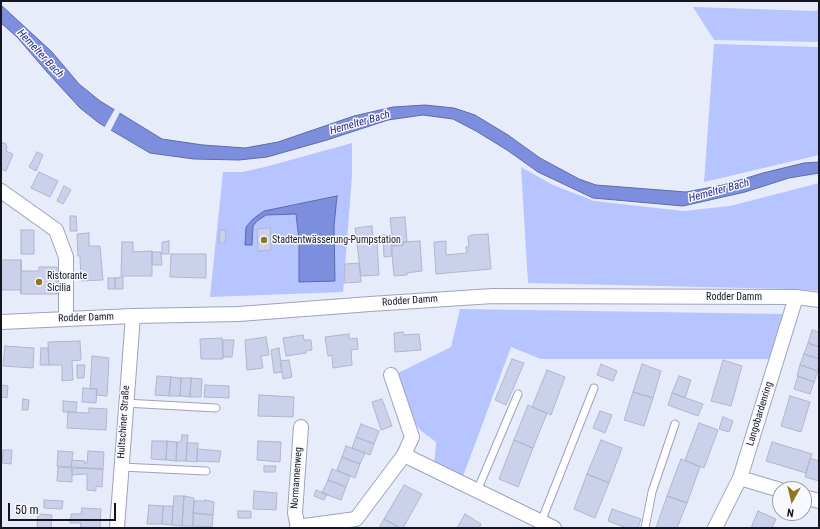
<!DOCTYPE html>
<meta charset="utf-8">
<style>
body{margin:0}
#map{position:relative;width:820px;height:529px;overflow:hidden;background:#e7ecfb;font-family:"Roboto Condensed",sans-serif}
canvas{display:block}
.frame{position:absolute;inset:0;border:2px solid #151720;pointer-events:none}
.north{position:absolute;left:772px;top:481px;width:40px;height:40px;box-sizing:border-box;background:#f8f9fe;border:1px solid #9d9fa5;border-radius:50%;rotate:188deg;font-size:11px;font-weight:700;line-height:16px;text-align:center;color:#151720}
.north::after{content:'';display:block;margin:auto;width:14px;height:18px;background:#8f771d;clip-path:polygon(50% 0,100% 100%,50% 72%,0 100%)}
.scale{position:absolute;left:8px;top:503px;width:108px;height:18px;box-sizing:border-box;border:2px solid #151720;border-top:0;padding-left:5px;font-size:12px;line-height:14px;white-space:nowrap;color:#151720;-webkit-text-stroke:3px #f8f9fe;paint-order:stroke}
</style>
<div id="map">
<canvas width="820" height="529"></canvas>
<div class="frame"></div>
<div class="north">N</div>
<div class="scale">50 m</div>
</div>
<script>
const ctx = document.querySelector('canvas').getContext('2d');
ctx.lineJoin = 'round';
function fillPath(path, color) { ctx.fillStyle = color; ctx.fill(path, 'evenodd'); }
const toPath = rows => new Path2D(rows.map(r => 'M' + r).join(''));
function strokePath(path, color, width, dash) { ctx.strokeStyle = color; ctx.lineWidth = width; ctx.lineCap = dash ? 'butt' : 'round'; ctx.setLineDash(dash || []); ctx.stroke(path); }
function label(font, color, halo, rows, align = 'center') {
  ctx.font = font + ' "Roboto Condensed",sans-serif'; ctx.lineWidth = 3; ctx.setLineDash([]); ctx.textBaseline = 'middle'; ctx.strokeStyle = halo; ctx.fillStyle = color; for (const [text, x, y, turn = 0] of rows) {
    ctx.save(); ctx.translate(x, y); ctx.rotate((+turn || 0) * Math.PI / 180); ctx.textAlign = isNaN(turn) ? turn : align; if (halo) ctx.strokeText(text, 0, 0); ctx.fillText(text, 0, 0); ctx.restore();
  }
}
const green = toPath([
 [693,7,814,11,819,10,819,42,714,40],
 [714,44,819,47,819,155,704,182],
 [352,143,352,176,343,292,210,297,223,172,242,172,265,167],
 [521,167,553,185,594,201,683,211,730,206,819,183,819,291,790,289,528,283],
 [460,309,784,314,770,359,541,359,511,347,462,479,434,466,436,442,420,430,406,409,396,374,451,347]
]);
const water = toPath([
 [1,5,52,52,79,84,100,101,162,139,203,145,245,148,278,142,354,116,393,107,425,105,454,108,475,115,508,135,540,158,579,179,596,185,686,192,723,185,763,173,804,163,819,162,819,173,789,178,745,192,683,206,593,198,538,172,507,150,476,131,453,119,423,115,388,120,327,140,267,157,239,160,194,159,150,153,99,123,80,108,47,72,17,37,1,23,1,5],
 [337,196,334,226,335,281,299,282,299,240,296,214,266,215,257,221,253,226,252,245,245,245,246,227,253,219,264,211,337,196]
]);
const pier = toPath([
 [115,109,120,112,110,132,104,128]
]);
const building = toPath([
 [1,142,6,144,7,148,6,151,13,154,6,171,1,169,1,142],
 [37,152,43,155,36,171,29,167,37,152],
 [39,172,58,181,50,197,31,188,39,172],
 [64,186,71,190,63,204,57,201,64,186],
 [70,216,76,216,77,231,70,231,70,216],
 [405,217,407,242,403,242,403,245,393,246,390,218,405,217],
 [372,226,373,241,377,241,379,275,361,276,355,228,372,226],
 [270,228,271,250,258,251,257,229,270,228],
 [21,230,34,230,34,254,21,254,21,230],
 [220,230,226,230,225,243,219,243,220,230],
 [89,233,89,246,100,246,103,280,81,281,80,256,78,256,77,234,89,233],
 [392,234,392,256,384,257,383,235,392,234],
 [488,234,491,269,436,274,434,242,446,241,446,255,467,253,466,247,469,246,468,237,471,235,488,234],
 [169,241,169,254,162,254,162,242,169,241],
 [420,241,422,271,407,273,407,275,394,276,391,244,393,244,393,246,403,245,403,242,420,241],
 [122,242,133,242,133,252,152,251,152,276,121,276,122,242],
 [152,252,161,252,162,265,152,265,152,252],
 [171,254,206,254,206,278,170,277,171,254],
 [1,260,21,260,21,294,21,290,1,290,1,260],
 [21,260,21,271,39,271,39,267,57,267,57,294,21,294,21,260],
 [359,263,361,282,344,283,345,264,359,263],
 [123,277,123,289,115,289,115,278,123,277],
 [108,278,115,278,115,289,108,289,108,278],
 [812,330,819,332,819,347,808,343,812,330],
 [403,332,404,335,419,334,421,350,395,352,394,333,403,332],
 [349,334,349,339,357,338,358,349,351,350,352,365,333,368,332,355,328,356,325,337,349,334],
 [303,335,304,340,311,340,312,350,306,351,306,353,286,356,283,338,303,335],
 [266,337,269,355,261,356,263,368,247,370,245,340,266,337],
 [222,338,223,359,201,359,200,339,222,338],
 [223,340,234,340,232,357,223,357,223,340],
 [80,341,81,360,72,361,73,380,62,381,62,365,49,365,48,342,80,341],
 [808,343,819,347,819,359,804,354,808,343],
 [5,346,34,348,33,368,3,366,5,346],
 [41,348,48,348,49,365,40,365,41,348],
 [279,348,282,372,274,373,271,350,279,348],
 [804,354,819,359,818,371,800,365,804,354],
 [92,356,109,358,107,396,96,395,97,389,90,389,92,356],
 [512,359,524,363,506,405,495,400,512,359],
 [289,360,292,377,283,379,280,361,289,360],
 [723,360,742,366,731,406,711,401,723,360],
 [601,364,617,371,613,381,597,375,601,364],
 [642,364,661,371,653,398,633,392,642,364],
 [77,365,85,365,84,378,77,378,77,365],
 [800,365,818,371,814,382,797,376,800,365],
 [547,370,565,377,551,415,532,407,547,370],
 [157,376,171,377,169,396,155,395,157,376],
 [679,376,691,380,685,398,672,393,679,376],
 [798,376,814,382,810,394,794,389,798,376],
 [171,377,181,378,180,396,169,396,171,377],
 [181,378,191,378,190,397,180,396,181,378],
 [191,378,202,379,201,397,190,397,191,378],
 [1,385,8,386,7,398,1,397,1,385],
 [205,385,229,386,229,398,204,397,205,385],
 [83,388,97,389,96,403,82,402,83,388],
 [633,392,653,398,644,426,624,420,633,392],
 [672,393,703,404,698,416,668,405,672,393],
 [259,395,294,397,293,417,258,416,259,395],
 [790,396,810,402,801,432,781,426,790,396],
 [23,399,29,400,28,410,22,410,23,399],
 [382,399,392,426,381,430,372,402,382,399],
 [63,401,77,402,76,412,63,412,63,401],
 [528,405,547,413,533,448,514,440,528,405],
 [89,408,107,409,106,430,67,428,68,412,89,413,89,408],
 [600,411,612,415,605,433,593,428,600,411],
 [723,417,733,421,729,432,719,429,723,417],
 [699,423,718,430,704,468,685,460,699,423],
 [361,424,379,431,374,444,356,437,361,424],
 [182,435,188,435,186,461,176,461,177,442,181,442,182,435],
 [356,437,374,444,370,455,352,448,356,437],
 [514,440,533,448,518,487,499,479,514,440],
 [601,440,622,448,609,483,587,474,601,440],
 [152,441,167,441,166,460,151,459,152,441],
 [167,441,177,442,176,461,166,460,167,441],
 [258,441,281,442,280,462,257,460,258,441],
 [772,442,812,454,806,473,766,461,772,442],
 [187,443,198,443,197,462,186,461,187,443],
 [346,446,365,453,360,464,342,457,346,446],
 [197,449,221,451,219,462,197,461,197,449],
 [3,450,12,450,11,464,2,463,3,450],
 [58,451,73,452,71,467,57,466,58,451],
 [88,451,104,452,103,469,71,467,72,460,85,461,84,463,87,463,88,451],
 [342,457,360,464,355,478,337,470,342,457],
 [810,458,819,461,819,481,805,477,810,458],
 [681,459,700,467,687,503,667,496,681,459],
 [264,466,276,466,275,472,264,472,264,466],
 [58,467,72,468,72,482,57,481,58,467],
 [72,468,103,469,102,487,96,486,96,491,87,490,87,474,72,475,72,468],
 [332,469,350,476,346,487,328,480,332,469],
 [587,474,609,483,595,518,574,509,587,474],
 [328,480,346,487,341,500,322,493,328,480],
 [404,485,422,494,403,528,400,528,384,519,404,485],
 [316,490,327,494,324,500,314,496,316,490],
 [254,491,277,493,276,510,253,509,254,491],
 [174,496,184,496,182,526,172,525,174,496],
 [184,496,194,498,193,526,182,526,184,496],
 [667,496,687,503,677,528,656,528,667,496],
 [44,500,63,501,62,509,44,508,44,500],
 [205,500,214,502,213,515,193,513,194,501,205,501,205,500],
 [149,505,163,506,162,524,147,524,149,505],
 [163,506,173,506,172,525,162,524,163,506],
 [82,508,101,509,100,528,80,527,81,523,70,523,71,514,81,514,82,508],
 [612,509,641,519,638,528,627,528,608,521,612,509],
 [238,511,251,511,251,518,238,518,238,511],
 [758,511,776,519,772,528,751,528,758,511],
 [193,513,213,515,212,527,193,526,193,513],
 [38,514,52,515,51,528,37,528,38,514],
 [465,514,481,524,479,528,457,528,465,514],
 [384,519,400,528,379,528,384,519]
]);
const lane = toPath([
 [125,403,216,408],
 [121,467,206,471],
 [477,491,518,394],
 [541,522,594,388],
 [645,528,652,492,675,424]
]);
const street = toPath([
 [1,191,56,230,66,257,66,319],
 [1,322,133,316,239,314,370,304,493,296,796,297,819,300],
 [391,375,412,437,404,455],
 [740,478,780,490],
 [804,497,819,501],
 [297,527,356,519,404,455,554,528],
 [117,528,133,316],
 [298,528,295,513,301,427],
 [715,528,740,478,796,297]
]);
const markers = [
 [264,240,4,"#8f771d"],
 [39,282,4,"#8f771d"]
];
const poiNames = [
 ["Stadtentwässerung-Pumpstation",272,240],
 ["Ristorante",47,276],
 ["Sicilia",47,288]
];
const streetNames = [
 ["Rodder Damm",734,297],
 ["Rodder Damm",410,301,-4],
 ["Rodder Damm",86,318,-2],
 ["Langobardenring",760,414,-73],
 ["Hultschiner Straße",124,422,-86],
 ["Normannenweg",297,478,-86]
];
const waterNames = [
 ["Hemelter Bach",40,54,47],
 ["Hemelter Bach",360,123,-16],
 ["Hemelter Bach",719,191,-15]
];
fillPath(green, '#b6c4ff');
fillPath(water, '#7d8edf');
strokePath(water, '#5e6aa6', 1);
fillPath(pier, '#e7ecfb');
fillPath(building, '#cbd1ea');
strokePath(building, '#afb6cd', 1);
strokePath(lane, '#9da3ba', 9);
strokePath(street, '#9da3ba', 16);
strokePath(lane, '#fff', 7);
strokePath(street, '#fff', 14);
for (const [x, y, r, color] of markers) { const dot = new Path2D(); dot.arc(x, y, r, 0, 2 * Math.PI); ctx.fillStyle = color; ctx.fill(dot); strokePath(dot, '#f8f9fe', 1.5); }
label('10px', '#151720', '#f8f9fe', poiNames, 'left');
label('10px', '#151720', '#f8f9fe', streetNames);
label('italic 11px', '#262a87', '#f8f9fe', waterNames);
</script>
